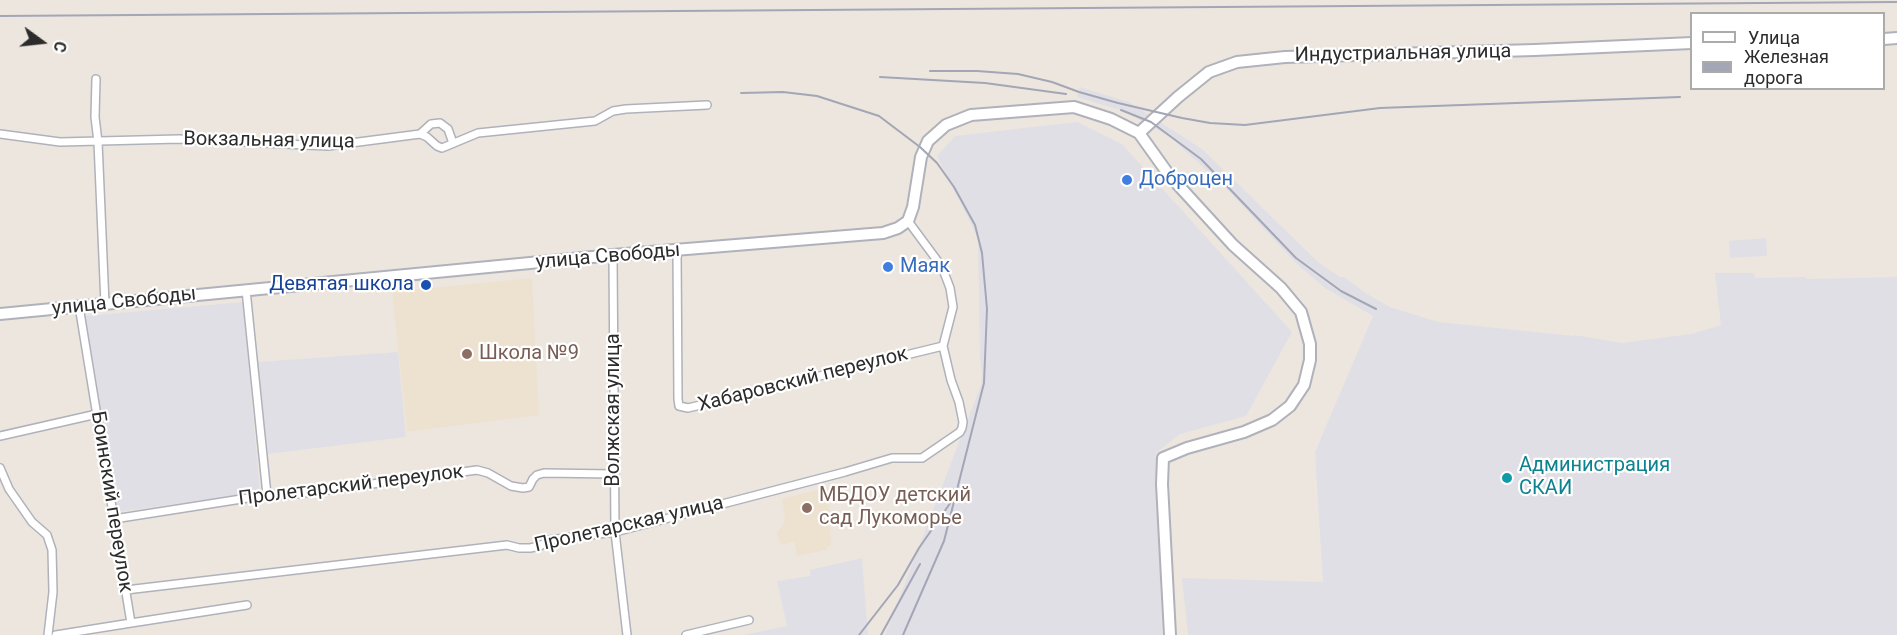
<!DOCTYPE html>
<meta charset="utf-8">
<style>
body{margin:0}
#map{position:relative;width:1897px;height:635px;overflow:hidden;background:#ede6df;font-family:Roboto,sans-serif}
canvas{display:block}
.legend{position:absolute;left:1690px;top:12px;width:195px;height:78px;box-sizing:border-box;background:#fff;border:2px solid #ababab;margin:0;padding:8px 10px;list-style:none;font-size:18px;color:#2c2c2c}
.legend li{display:flex;align-items:center;gap:12px;height:30px}
.legend b{width:30px;border:2px solid #ababab}
.north{position:absolute;left:12px;top:12px;width:60px;height:60px;-webkit-text-stroke:4px #fff;paint-order:stroke;rotate:105deg;font-size:16px;font-weight:700;line-height:24px;text-align:center;color:#2c2c2c}
.north::after{content:'';display:block;margin:auto;width:21px;height:27px;background:#2c2c2c;clip-path:polygon(50% 0,100% 100%,50% 72%,0 100%)}
</style>
<div id="map">
<canvas width="1897" height="635"></canvas>
<ul class="legend">
<li><b style="height:8px;background:#fff"></b>Улица</li>
<li><b style="height:8px;background:#a2a6b5"></b>Железная дорога</li>
</ul>
<div class="north">С</div>
</div>
<script>
const ctx = document.querySelector('canvas').getContext('2d');
ctx.lineJoin = 'round';
function fillPath(path, color) { ctx.fillStyle = color; ctx.fill(path, 'evenodd'); }
const toPath = rows => new Path2D(rows.map(r => 'M' + r).join(''));
function strokePath(path, color, width, dash) { ctx.strokeStyle = color; ctx.lineWidth = width; ctx.lineCap = dash ? 'butt' : 'round'; ctx.setLineDash(dash || []); ctx.stroke(path); }
function label(font, color, halo, rows, align = 'center') {
  ctx.font = font + ' Roboto,sans-serif'; ctx.lineWidth = 4.5; ctx.setLineDash([]); ctx.textBaseline = 'middle'; ctx.strokeStyle = halo; ctx.fillStyle = color; for (const [text, x, y, turn = 0] of rows) {
    ctx.save(); ctx.translate(x, y); ctx.rotate((+turn || 0) * Math.PI / 180); ctx.textAlign = isNaN(turn) ? turn : align; if (halo) ctx.strokeText(text, 0, 0); ctx.fillText(text, 0, 0); ctx.restore();
  }
}
const industrial = toPath([
 [1080,87,1129,102,1202,149,1318,262,1340,277,1344,277,1367,294,1390,307,1438,322,1574,336,1574,335,1622,343,1691,334,1721,325,1715,273,1754,273,1755,278,1806,277,1806,279,1897,277,1897,635,1188,635,1182,578,1323,582,1315,452,1373,316,1325,288,1297,264,1224,186,1170,137,1126,112,1077,97],
 [1077,122,1122,144,1292,332,1246,416,1180,434,1156,453,1162,635,885,635,981,385,982,371,980,358,978,238,937,156,955,136],
 [1766,238,1767,256,1730,258,1729,241],
 [243,302,260,492,117,512,104,444,85,316],
 [398,352,406,437,268,454,258,362],
 [862,558,868,635,743,635,787,626,777,581,810,576,810,570]
]);
const education = toPath([
 [532,278,539,415,407,432,392,292],
 [828,487,831,545,827,547,827,550,797,556,794,542,781,545,777,533,784,523,785,517,782,499]
]);
const street = toPath([
 [96,79,95,117,98,142,105,304],
 [0,134,60,142,179,139,328,146,420,134,427,137,437,146,442,148,478,133,595,121,613,111,626,109,707,105],
 [420,134,431,124,440,123,448,129,453,143],
 [677,250,678,399,679,406,688,408,943,346,953,307,950,288,942,267,908,221],
 [613,255,615,532,627,635],
 [246,290,267,495],
 [0,436,97,414],
 [0,468,9,489,32,522,47,535,52,550,53,592,48,635],
 [114,519,267,495,297,494,477,470,488,473,511,486,523,488,529,487,533,479,537,475,544,473,614,474],
 [126,590,507,545,519,548,530,548,540,546,549,540,615,532,845,472,892,458,922,458,960,432,962,428,963,422,959,402,951,380,943,346],
 [131,623,247,605],
 [56,635,131,623,79,306],
 [686,635,749,620]
]);
const secondary = toPath([
 [1884,39,1897,38],
 [1139,133,1178,97,1209,72,1237,62,1285,57,1535,50,1692,43],
 [0,314,613,255,883,233,898,228,908,221,913,207,921,157,928,141,946,125,971,115,1074,107,1111,119,1139,133,1169,175,1233,245,1281,288,1301,312,1310,344,1310,360,1304,385,1290,406,1272,420,1244,432,1187,448,1163,458,1162,484,1170,635]
]);
const rail = toPath([
 [0,16,1897,2],
 [930,71,977,71,1018,74,1052,82,1079,92,1118,103,1182,118,1210,123,1245,125,1380,108,1680,97],
 [880,77,985,83,1066,94],
 [741,93,783,92,817,96,879,116,920,147,937,163,954,187,975,225,982,253,987,309,984,383,944,541,903,635],
 [1121,110,1151,122,1201,159,1296,258,1341,291,1376,309],
 [859,635,898,585,919,548,951,502],
 [881,635,920,564]
]);
const markers = [
 [1127,180,6,"#3f7fe0"],
 [888,267,6,"#3f7fe0"],
 [426,285,6,"#1a4fb4"],
 [467,354,6,"#8d6e63"],
 [1507,478,6,"#0f9aa8"],
 [807,508,6,"#8d6e63"]
];
const streetNames = [
 ["Индустриальная улица",1403,54,-1],
 ["Вокзальная улица",269,141,1],
 ["улица Свободы",608,257,-5],
 ["улица Свободы",124,302,-6],
 ["Хабаровский переулок",803,380,-14],
 ["Волжская улица",614,410,-90],
 ["Пролетарский переулок",351,486,-7],
 ["Боинский переулок",111,502,81],
 ["Пролетарская улица",629,525,-13]
];
const shopNames = [
 ["Доброцен",1139,180],
 ["Mаяк",900,267]
];
const transitNames = [
 ["Девятая школа",414,285]
];
const educationNames = [
 ["Школа №9",479,354],
 ["МБДОУ детский",819,496],
 ["сад Лукоморье",819,519]
];
const cultureNames = [
 ["Администрация",1519,466],
 ["СКАИ",1519,489]
];
fillPath(industrial, '#e1dfe6');
fillPath(education, '#ede2d0');
strokePath(street, '#b0b2bb', 10);
strokePath(secondary, '#b0b2bb', 14);
strokePath(street, '#fff', 7);
strokePath(secondary, '#fff', 10);
strokePath(rail, '#a2a6b5', 2);
for (const [x, y, r, color] of markers) { const dot = new Path2D(); dot.arc(x, y, r, 0, 2 * Math.PI); ctx.fillStyle = color; ctx.fill(dot); strokePath(dot, '#fff', 2); }
label('20px', '#2c2c2c', '#fff', streetNames);
label('20px', '#366cbe', '#fff', shopNames, 'left');
label('20px', '#164399', '#fff', transitNames, 'right');
label('20px', '#785e54', '#fff', educationNames, 'left');
label('20px', '#0d838f', '#fff', cultureNames, 'left');
</script>
